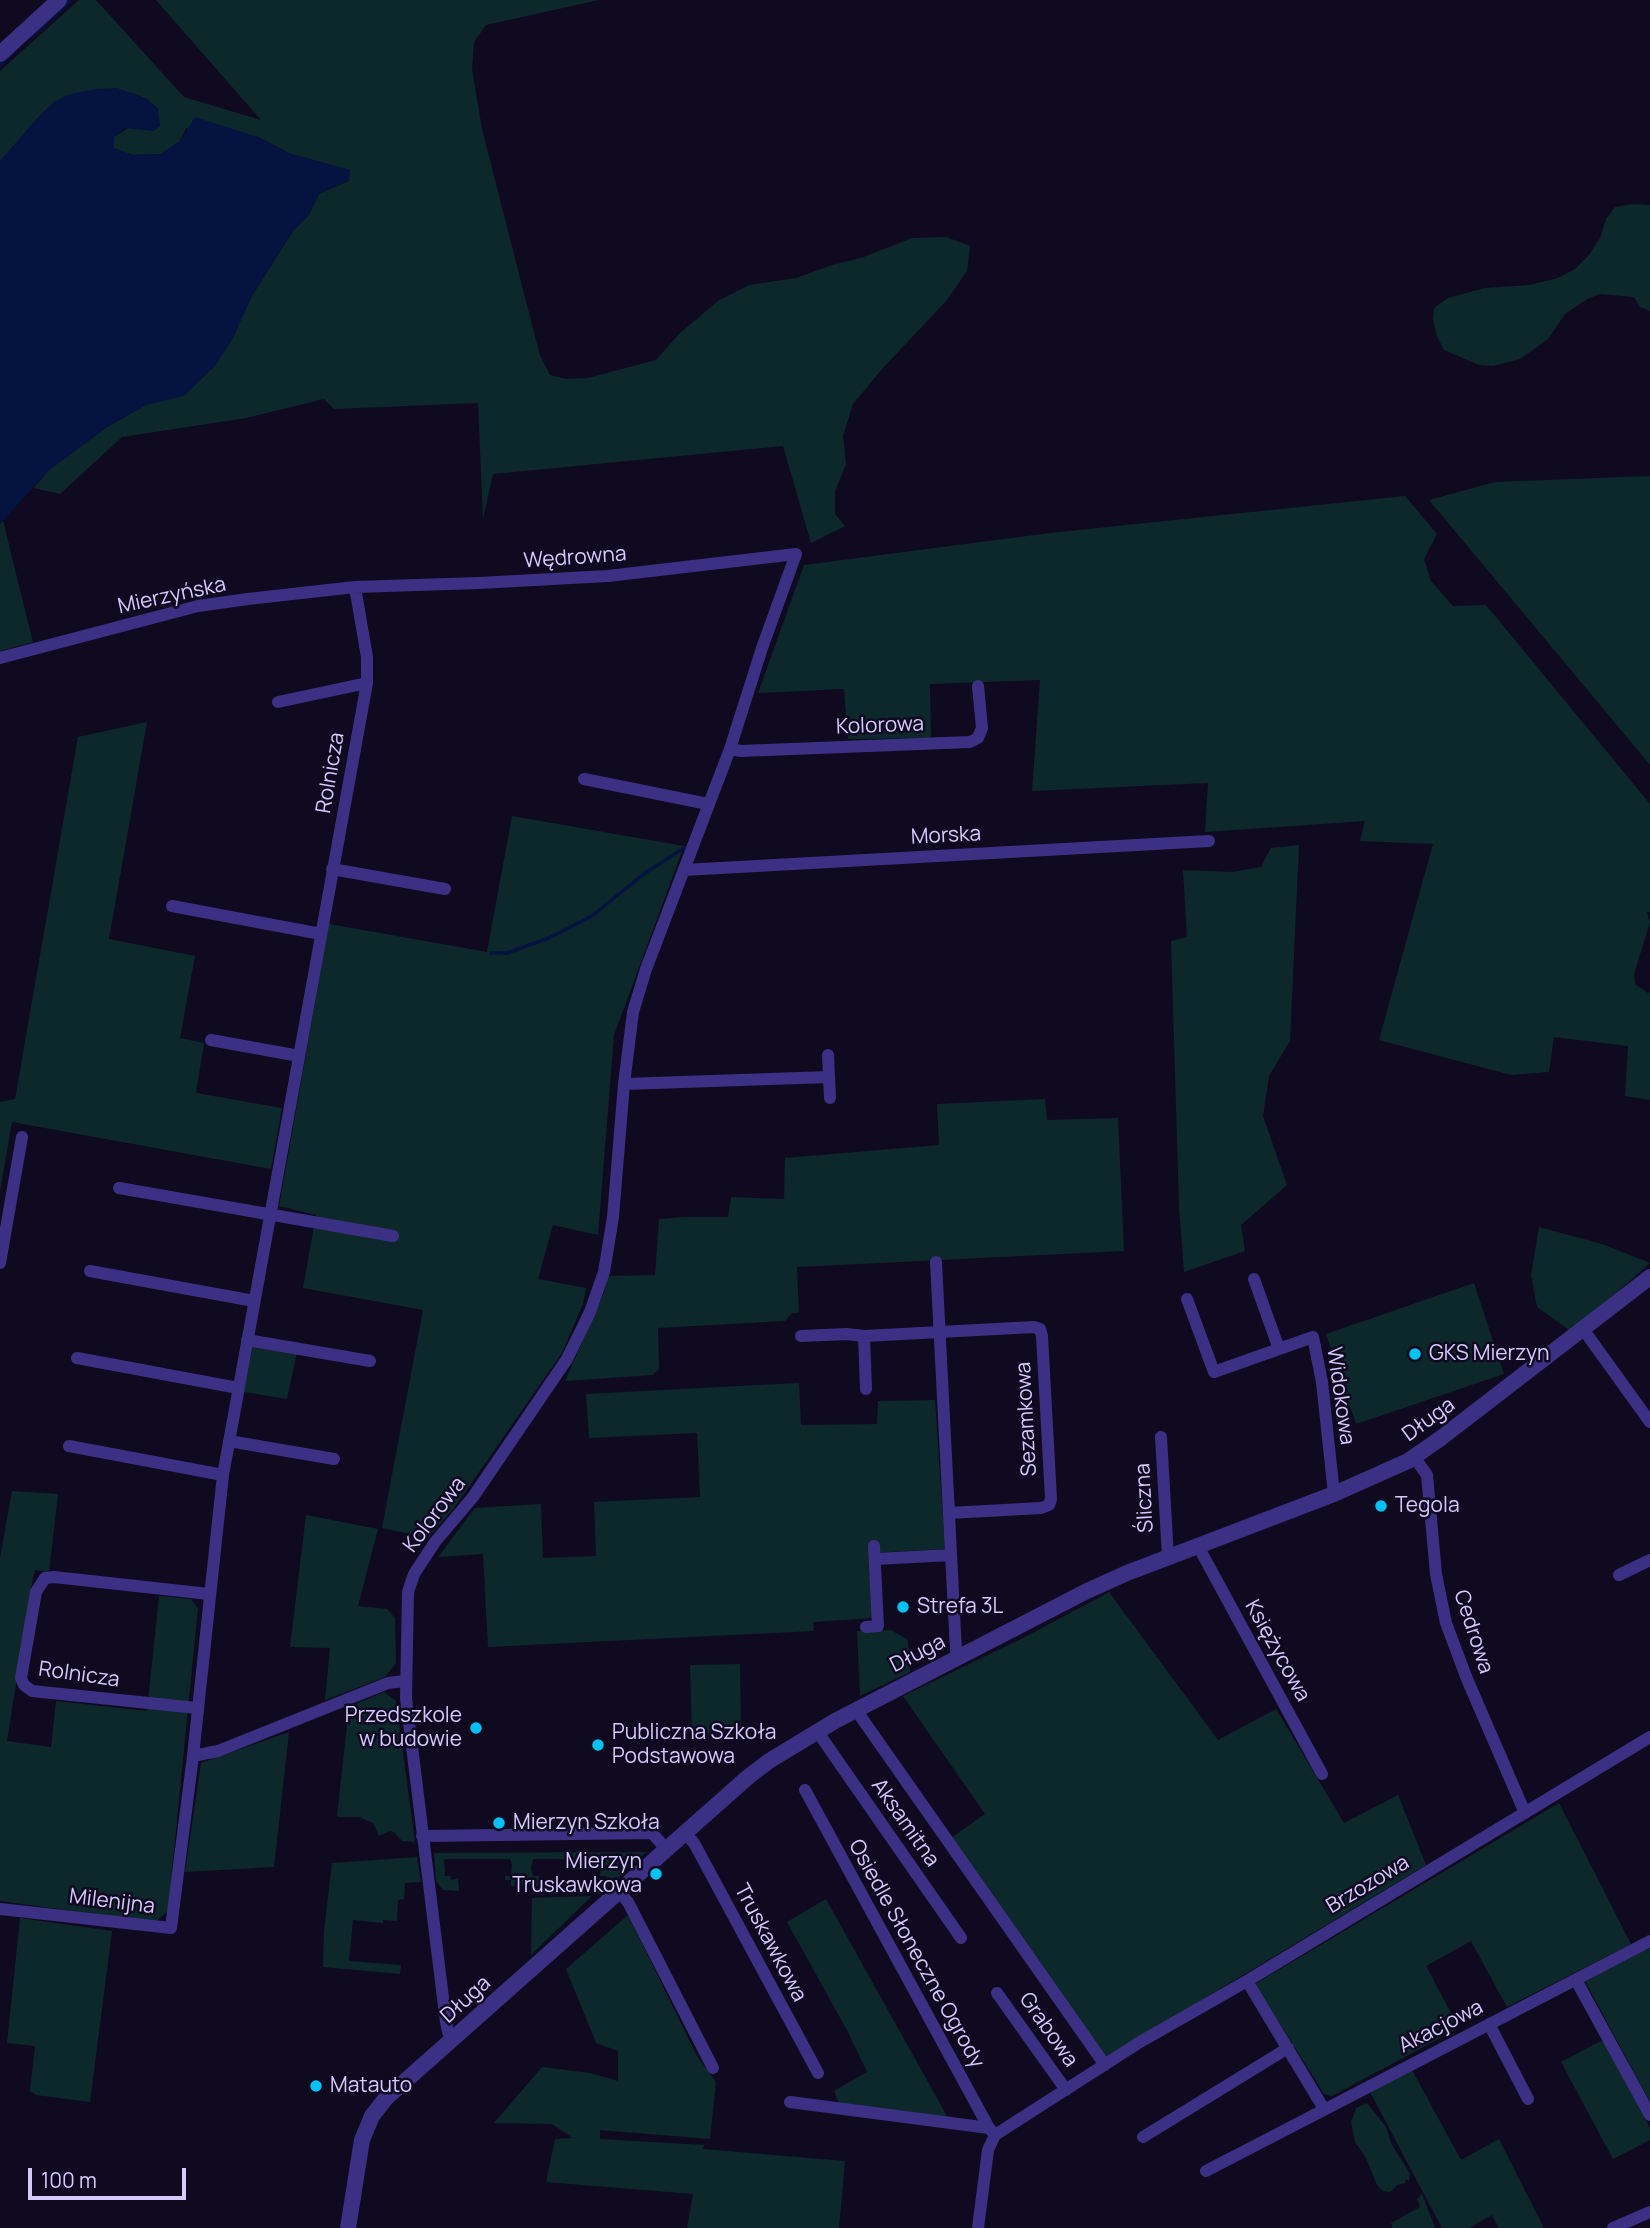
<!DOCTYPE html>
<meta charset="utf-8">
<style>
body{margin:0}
#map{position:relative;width:1650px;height:2228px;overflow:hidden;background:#100a20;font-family:Manrope,sans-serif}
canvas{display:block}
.scale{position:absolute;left:28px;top:2168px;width:158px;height:32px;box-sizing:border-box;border:4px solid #d5c9ff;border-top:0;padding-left:9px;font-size:21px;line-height:24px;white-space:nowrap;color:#d5c9ff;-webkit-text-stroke:5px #100a20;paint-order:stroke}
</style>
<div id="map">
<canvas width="1650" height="2228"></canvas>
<div class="scale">100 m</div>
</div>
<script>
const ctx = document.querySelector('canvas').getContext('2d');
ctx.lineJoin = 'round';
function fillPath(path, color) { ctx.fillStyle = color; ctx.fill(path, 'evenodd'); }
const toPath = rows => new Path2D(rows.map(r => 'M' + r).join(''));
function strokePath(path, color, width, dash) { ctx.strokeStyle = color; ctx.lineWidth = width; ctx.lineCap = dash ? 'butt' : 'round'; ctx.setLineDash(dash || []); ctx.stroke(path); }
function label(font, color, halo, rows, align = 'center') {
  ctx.font = font + ' Manrope,sans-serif'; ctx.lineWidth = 5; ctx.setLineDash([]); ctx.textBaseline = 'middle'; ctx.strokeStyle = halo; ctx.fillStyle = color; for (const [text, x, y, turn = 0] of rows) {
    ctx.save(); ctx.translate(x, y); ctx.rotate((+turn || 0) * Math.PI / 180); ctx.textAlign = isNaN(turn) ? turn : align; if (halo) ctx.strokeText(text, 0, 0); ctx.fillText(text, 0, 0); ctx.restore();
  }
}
const green = toPath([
 [79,0,96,0,184,97,261,120,156,0,599,0,486,25,474,42,472,69,482,129,540,356,550,375,566,379,588,378,656,360,680,333,718,301,749,285,796,278,832,265,861,258,912,238,946,237,970,246,967,271,947,300,882,369,853,404,843,436,846,464,835,491,835,514,845,526,811,543,783,446,493,474,483,519,478,403,334,409,324,399,246,418,122,437,60,494,34,488,49,470,107,427,146,405,253,294,293,231,309,215,319,194,349,181,350,170,291,154,258,137,186,128,180,141,161,154,132,155,114,148,114,137,158,109,147,99,133,93,0,161,0,71],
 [1633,204,1650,205,1650,311,1640,307,1634,297,1600,294,1587,299,1565,314,1548,339,1520,359,1493,366,1479,365,1444,350,1437,336,1433,320,1434,308,1448,298,1485,288,1529,285,1558,278,1575,269,1589,255,1600,238,1606,219,1615,207],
 [1650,476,1650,765,1429,500,1495,482],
 [1405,496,1437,534,1424,559,1431,581,1453,606,1486,605,1650,804,1650,912,1647,912,1650,922,1634,974,1635,984,1648,993,1650,992,1650,1100,1625,1096,1628,1046,1554,1037,1549,1072,1511,1075,1379,1040,1433,844,1360,841,1365,821,1205,832,1208,783,1032,791,1040,680,930,684,931,738,848,739,844,689,758,693,804,565,1050,533],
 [3,521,33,642,0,651,0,524],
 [147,722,109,939,195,956,180,1038,204,1043,196,1093,282,1108,271,1169,12,1122,0,1191,0,1102,15,1099,78,737],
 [512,816,684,846,614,1035,598,1235,553,1225,538,1279,586,1288,583,1304,562,1353,454,1508,428,1538,382,1528,423,1310,303,1288,316,1215,279,1206,329,924,487,952],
 [1299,845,1290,1041,1269,1076,1263,1116,1287,1185,1241,1225,1245,1251,1184,1272,1179,1205,1171,941,1187,937,1183,870,1232,872,1261,867,1271,848],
 [1045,1099,1047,1120,1118,1118,1124,1251,797,1267,799,1313,792,1313,785,1321,658,1328,659,1369,653,1375,565,1381,604,1293,608,1276,655,1275,659,1219,684,1217,728,1217,731,1197,784,1199,785,1158,939,1145,937,1104],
 [1539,1227,1602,1244,1650,1263,1572,1332,1537,1307,1531,1275],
 [1474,1283,1504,1374,1356,1424,1326,1334],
 [253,1345,297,1352,287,1399,244,1392],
 [799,1383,801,1425,877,1424,878,1401,935,1400,945,1549,870,1553,874,1618,813,1622,814,1631,488,1647,483,1554,438,1557,475,1508,541,1504,543,1558,596,1556,594,1502,700,1497,697,1433,589,1438,586,1394],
 [12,1491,58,1494,49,1572,35,1570,32,1583,7,1741,51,1747,56,1701,147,1711,159,1596,191,1599,198,1608,168,1911,155,1922,0,1901,0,1558],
 [306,1515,378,1529,358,1606,387,1609,395,1618,396,1663,385,1677,325,1700,330,1648,290,1647],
 [1109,1592,1218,1740,1276,1709,1344,1823,1398,1795,1426,1865,1097,2063,944,1843,985,1814,903,1696,1025,1637],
 [891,1630,908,1640,910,1672,860,1696,857,1631],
 [740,1664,741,1733,692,1735,690,1665],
 [384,1692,396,1701,415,1842,402,1841,394,1832,390,1831,379,1836,373,1823,359,1817,337,1817,349,1707],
 [289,1732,274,1867,185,1872,201,1763],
 [1559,1803,1631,1944,1507,2007,1471,1941,1426,1966,1459,2028,1332,2096,1324,2094,1255,1984],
 [646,1852,607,1887,607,1876,600,1876,601,1864,599,1859,533,1859,531,1869,533,1876,539,1876,539,1886,511,1886,511,1880,505,1880,505,1876,511,1876,512,1864,510,1859,444,1859,445,1876,450,1876,451,1880,458,1878,459,1891,443,1890,436,1881,434,1853],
 [417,1857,421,1882,405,1883,404,1899,398,1900,397,1921,383,1920,383,1923,353,1920,349,1961,401,1965,400,1974,323,1967,324,1931,332,1863],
 [592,1896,531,1955,532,1898],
 [826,1899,948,2118,839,2104,834,2091,867,2072,848,2032,787,1922],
 [628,1915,697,2056,716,2082,710,2139,600,2130,600,2139,704,2145,703,2149,845,2161,839,2228,687,2228,693,2194,546,2182,555,2139,573,2138,552,2124,494,2123,542,2067,590,2073,618,2081,618,2051,596,2043,566,1969],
 [20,1918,112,1931,90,2102,36,2095,30,2091,35,2046,7,2043],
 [1650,1948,1650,2102,1585,1981],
 [1603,2040,1650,2128,1650,2140,1613,2159,1561,2062],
 [1412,2070,1461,2160,1499,2139,1544,2228,1499,2228,1492,2215,1469,2228,1442,2228,1370,2092],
 [1367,2103,1386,2127,1391,2143,1410,2174,1409,2181,1405,2179,1406,2183,1397,2185,1390,2192,1383,2191,1377,2185,1366,2158,1355,2142,1351,2122,1356,2108],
 [1422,2194,1435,2228,1393,2228,1391,2223,1420,2207,1417,2199]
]);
const water = toPath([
 [117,88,147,99,158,109,160,126,154,131,125,128,114,137,114,148,132,155,161,154,180,141,195,117,258,137,291,154,350,170,349,180,319,194,309,215,293,231,253,294,232,340,215,366,184,396,146,405,107,427,49,470,0,524,0,161,39,116,54,102,67,95,96,89]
]);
const stream = toPath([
 [30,38,71,0],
 [0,65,16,50],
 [491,953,507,953,549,938,592,916,645,873,684,848]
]);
const minor = toPath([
 [0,658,198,606,248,599,355,587,479,583,608,576,796,554,762,648,730,749,646,969,633,1012,624,1084,613,1217,604,1272,590,1312,567,1359,473,1497,435,1542,414,1574,408,1592,406,1698,446,2022,448,2032,454,2038],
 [278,702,367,683],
 [730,749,741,751,970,742,978,738,982,728,978,686],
 [584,779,708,804],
 [332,869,445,889],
 [684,870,1209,841],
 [172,906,321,934],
 [211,1040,299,1056],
 [828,1055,830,1098],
 [624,1084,829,1077],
 [119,1188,393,1236],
 [936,1262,956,1651,959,1657],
 [0,1263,22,1137],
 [90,1271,254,1301],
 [1254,1279,1279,1349],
 [1187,1299,1214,1372,1313,1337,1322,1382,1334,1494],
 [1583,1329,1650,1422],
 [801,1336,847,1334,864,1336,1034,1327,1040,1329,1042,1336,1051,1499,1049,1505,1041,1508,949,1513],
 [864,1336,866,1389],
 [247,1340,370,1361],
 [77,1358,238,1388],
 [1161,1437,1168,1557],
 [229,1441,334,1459],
 [69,1446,223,1475],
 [1414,1457,1427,1475,1436,1574,1446,1623,1467,1679,1525,1813],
 [1198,1546,1322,1774],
 [875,1559,951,1555],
 [1619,1575,1650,1560],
 [866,1627,878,1626,874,1546],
 [197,1708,32,1691,24,1685,21,1678,36,1592,45,1578,54,1577,209,1594],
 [856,1710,1105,2065],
 [817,1731,961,1938],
 [193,1756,218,1751,388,1683,405,1681],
 [805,1790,989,2128,995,2135],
 [685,1833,694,1843,818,2073],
 [422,1836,652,1833,666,1849],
 [619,1891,628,1902,713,2068],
 [0,1909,171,1928,193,1756,223,1475,367,683,367,657,355,587],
 [1576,1980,1650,2115],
 [1247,1981,1324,2109],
 [997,1993,1066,2090],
 [1489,2024,1528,2099],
 [790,2102,989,2128],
 [1143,2137,1288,2048],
 [1206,2171,1650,1941],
 [978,2228,988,2150,995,2135,1140,2042,1247,1981,1650,1737],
 [1613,2228,1650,2212]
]);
const tertiary = toPath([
 [0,54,59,0],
 [348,2228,362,2140,372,2116,386,2098,748,1777,769,1761,835,1721,1087,1591,1127,1573,1334,1494,1408,1461,1441,1438,1650,1277]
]);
const markers = [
 [1415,1354,7,"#00c2f4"],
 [1381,1506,7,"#00c2f4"],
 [903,1607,7,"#00c2f4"],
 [476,1728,7,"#00c2f4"],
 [598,1745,7,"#00c2f4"],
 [499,1823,7,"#00c2f4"],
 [656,1874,7,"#00c2f4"],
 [316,2086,7,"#00c2f4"]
];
const streetNames = [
 ["Wędrowna",575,558,-4],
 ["Mierzyńska",172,596,-12],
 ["Kolorowa",880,726,-2],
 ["Rolnicza",331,773,-80],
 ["Morska",946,836,-3],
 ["Widokowa",1340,1396,82],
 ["Sezamkowa",1027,1419,-93],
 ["Długa",1429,1420,-36],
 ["Śliczna",1145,1498,-93],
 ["Kolorowa",435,1515,-53],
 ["Cedrowa",1473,1632,72],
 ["Księżycowa",1277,1651,61],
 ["Długa",918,1654,-27],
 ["Rolnicza",79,1675,8],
 ["Aksamitna",905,1823,55],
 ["Brzozowa",1368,1885,-31],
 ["Milenijna",112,1902,7],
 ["Truskawkowa",770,1943,62],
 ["Osiedle Słoneczne Ogrody",916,1954,61],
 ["Długa",466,2000,-42],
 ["Akacjowa",1441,2027,-27],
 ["Grabowa",1048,2030,55]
];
const poiNames = [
 ["GKS Mierzyn",1429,1354],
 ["Tegola",1395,1506],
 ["Strefa 3L",917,1607],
 ["Przedszkole",462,1716,"right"],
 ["w budowie",462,1740,"right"],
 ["Publiczna Szkoła",612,1733],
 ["Podstawowa",612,1757],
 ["Mierzyn Szkoła",513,1823],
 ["Mierzyn",642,1862,"right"],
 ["Truskawkowa",642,1886,"right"],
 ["Matauto",330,2086]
];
fillPath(green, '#0d282b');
fillPath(water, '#04133f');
strokePath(stream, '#04133f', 3.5);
strokePath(minor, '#3c3084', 12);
strokePath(tertiary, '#3c3084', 16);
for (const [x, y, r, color] of markers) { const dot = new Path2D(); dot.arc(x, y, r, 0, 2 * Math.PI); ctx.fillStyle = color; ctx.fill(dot); strokePath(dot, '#100a20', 2.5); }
label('21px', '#d5c9ff', '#100a20', streetNames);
label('21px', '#d5c9ff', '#100a20', poiNames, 'left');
</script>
